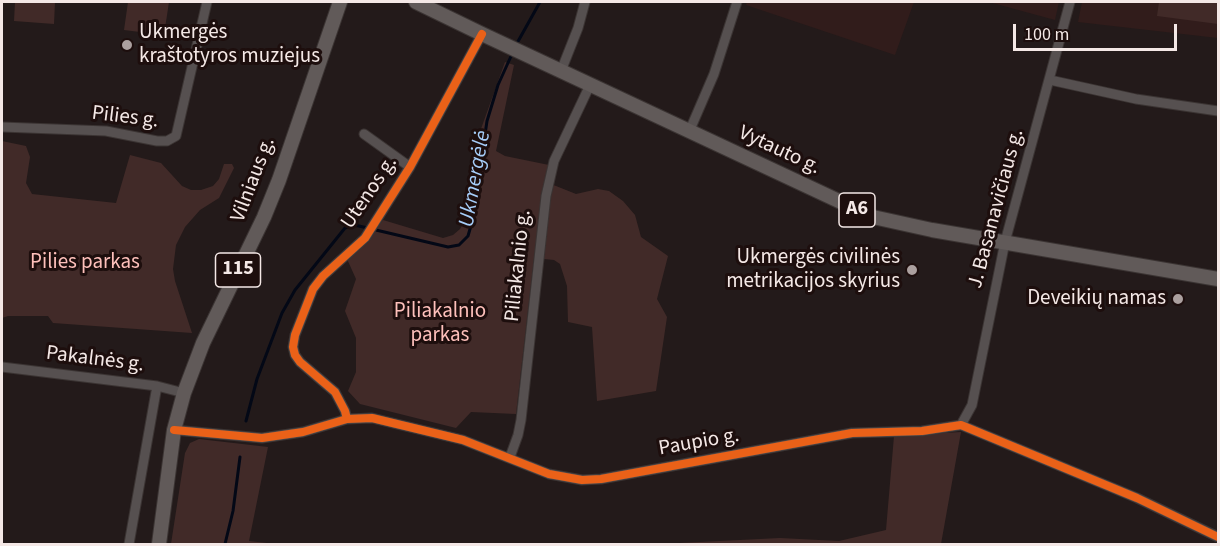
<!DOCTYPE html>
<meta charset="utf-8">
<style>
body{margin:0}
#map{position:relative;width:1220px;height:546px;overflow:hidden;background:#231a1a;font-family:"Source Sans 3",sans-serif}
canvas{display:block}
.frame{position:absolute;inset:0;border:3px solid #f4e8e6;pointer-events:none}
.scale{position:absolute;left:1013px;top:24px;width:164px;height:27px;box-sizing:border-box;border:3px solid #f4e8e6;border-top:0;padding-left:8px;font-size:18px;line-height:21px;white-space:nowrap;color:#f4e8e6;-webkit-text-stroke:4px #1d0e0d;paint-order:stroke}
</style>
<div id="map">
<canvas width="1220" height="546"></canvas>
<div class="frame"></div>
<div class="scale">100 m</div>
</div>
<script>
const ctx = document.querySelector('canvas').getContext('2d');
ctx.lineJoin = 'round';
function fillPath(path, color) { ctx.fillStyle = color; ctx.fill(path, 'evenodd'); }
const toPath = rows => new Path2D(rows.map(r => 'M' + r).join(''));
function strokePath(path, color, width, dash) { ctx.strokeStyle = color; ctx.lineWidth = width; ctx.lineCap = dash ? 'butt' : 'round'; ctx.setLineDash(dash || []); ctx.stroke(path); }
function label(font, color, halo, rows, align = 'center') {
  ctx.font = font + ' "Source Sans 3",sans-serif'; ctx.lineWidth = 6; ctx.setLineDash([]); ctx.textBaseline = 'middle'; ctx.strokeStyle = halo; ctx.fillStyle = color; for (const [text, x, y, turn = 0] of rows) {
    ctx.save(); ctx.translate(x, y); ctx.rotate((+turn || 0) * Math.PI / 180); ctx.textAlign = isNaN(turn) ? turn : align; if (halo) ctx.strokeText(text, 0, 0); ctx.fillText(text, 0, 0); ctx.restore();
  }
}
const built = toPath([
 [747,2,914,2,895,55,746,5],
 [989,2,1059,2,1055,20],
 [1082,2,1218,2,1218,38,1078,22]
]);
const green = toPath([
 [15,2,55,2,54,24,14,21],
 [128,2,169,2,164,35,124,30],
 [1159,2,1218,2,1218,24,1157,16],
 [505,62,514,65,496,151,505,156,549,165,546,182,576,194,598,189,609,191,623,201,635,215,641,237,668,256,657,299,667,317,656,391,597,401,592,327,568,322,567,286,560,264,554,260,534,258,516,414,471,412,456,428,360,404,348,391,356,372,356,338,345,311,356,279,347,259,368,239,383,220,443,238,453,235,460,229,463,224,477,140],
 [2,141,26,146,30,157,26,183,32,194,116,203,130,155,161,163,182,186,191,190,201,190,213,186,219,179,224,164,232,164,234,168,219,198,200,210,185,227,176,245,173,269,175,281,192,333,53,323,48,316,8,316,2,318],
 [961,432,941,544,659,544,780,538,839,541,886,530,894,436],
 [199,439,268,447,249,541,276,544,171,544,185,453,190,443]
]);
const stream = toPath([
 [516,45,540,2],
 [246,421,257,379,282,313,295,290,345,228,352,225,359,226,448,247,459,245,468,236,472,222,487,121,498,85,512,54],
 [225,544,233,511,240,457]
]);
const street = toPath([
 [561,71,578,28,585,2],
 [1050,80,1136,99,1218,111],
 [2,127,106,131,157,141,167,141,176,136,207,2],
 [689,132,714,74,737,2],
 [364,134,410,167],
 [2,367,157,386,184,393],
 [347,419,345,411,335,392,300,362,295,355,293,347,295,335,313,289,323,276,365,238,410,167,482,34],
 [961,425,972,405,1005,242,1070,2],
 [174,430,262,438,303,432,347,419,372,418,463,440,549,474,582,480,601,479,852,433,922,431,961,425,1137,498,1218,537],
 [510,457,518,435,521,420,546,196,554,161,590,85],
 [129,544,157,386]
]);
const primary = toPath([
 [416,2,482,34,873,217,932,230,1218,279],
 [159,544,174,430,184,393,203,343,264,217,279,180,340,2]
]);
const cycleway = toPath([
 [347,419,345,411,335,392,300,362,295,355,293,347,295,335,313,289,323,276,365,238,410,167,482,34],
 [174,430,262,438,303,432,347,419,372,418,463,440,549,474,582,480,601,479,852,433,922,431,961,425,1137,498,1218,537]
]);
const markers = [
 [127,45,6,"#aba09f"],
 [912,270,6,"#aba09f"],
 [1178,299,6,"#aba09f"]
];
const shields = [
 [857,210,36],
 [238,270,45]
];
const shieldNames = [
 ["A6",857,210],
 ["115",238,270]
];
const poiNames = [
 ["Ukmergės",139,33,"left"],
 ["kraštotyros muziejus",139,57,"left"],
 ["Ukmergės civilinės",900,258],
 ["metrikacijos skyrius",900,282],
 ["Deveikių namas",1166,299]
];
const streetNames = [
 ["Pilies g.",125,118,7],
 ["Vytauto g.",779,151,25],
 ["Vilniaus g.",254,180,-69],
 ["Utenos g.",370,193,-56],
 ["J. Basanavičiaus g.",997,209,-75],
 ["Piliakalnio g.",519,266,-84],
 ["Pakalnės g.",95,360,7],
 ["Paupio g.",699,443,-10]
];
const parkNames = [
 ["Pilies parkas",85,263],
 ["Piliakalnio",440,312],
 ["parkas",440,336]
];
const waterNames = [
 ["Ukmergėlė",476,179,-80]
];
fillPath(built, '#311c1b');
fillPath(green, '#412a28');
strokePath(stream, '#030816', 3);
strokePath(street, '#3b3433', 11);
strokePath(primary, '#3b3433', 16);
strokePath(street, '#565050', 9);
strokePath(primary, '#615a59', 14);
strokePath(cycleway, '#ea6118', 8);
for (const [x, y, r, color] of markers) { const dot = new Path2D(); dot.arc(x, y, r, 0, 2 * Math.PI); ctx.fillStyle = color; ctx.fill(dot); strokePath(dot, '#1d0e0d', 2); }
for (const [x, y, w] of shields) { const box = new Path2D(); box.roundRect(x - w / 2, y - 17, w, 34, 4.5); ctx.fillStyle = '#1d0e0d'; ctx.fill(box); strokePath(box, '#f4e8e6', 1.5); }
label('bold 20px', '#f4e8e6', null, shieldNames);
label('21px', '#f4e8e6', '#1d0e0d', poiNames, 'right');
label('21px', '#f4e8e6', '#1d0e0d', streetNames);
label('21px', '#fec0bb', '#1d0e0d', parkNames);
label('italic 22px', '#a6cdf8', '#1d0e0d', waterNames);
</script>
